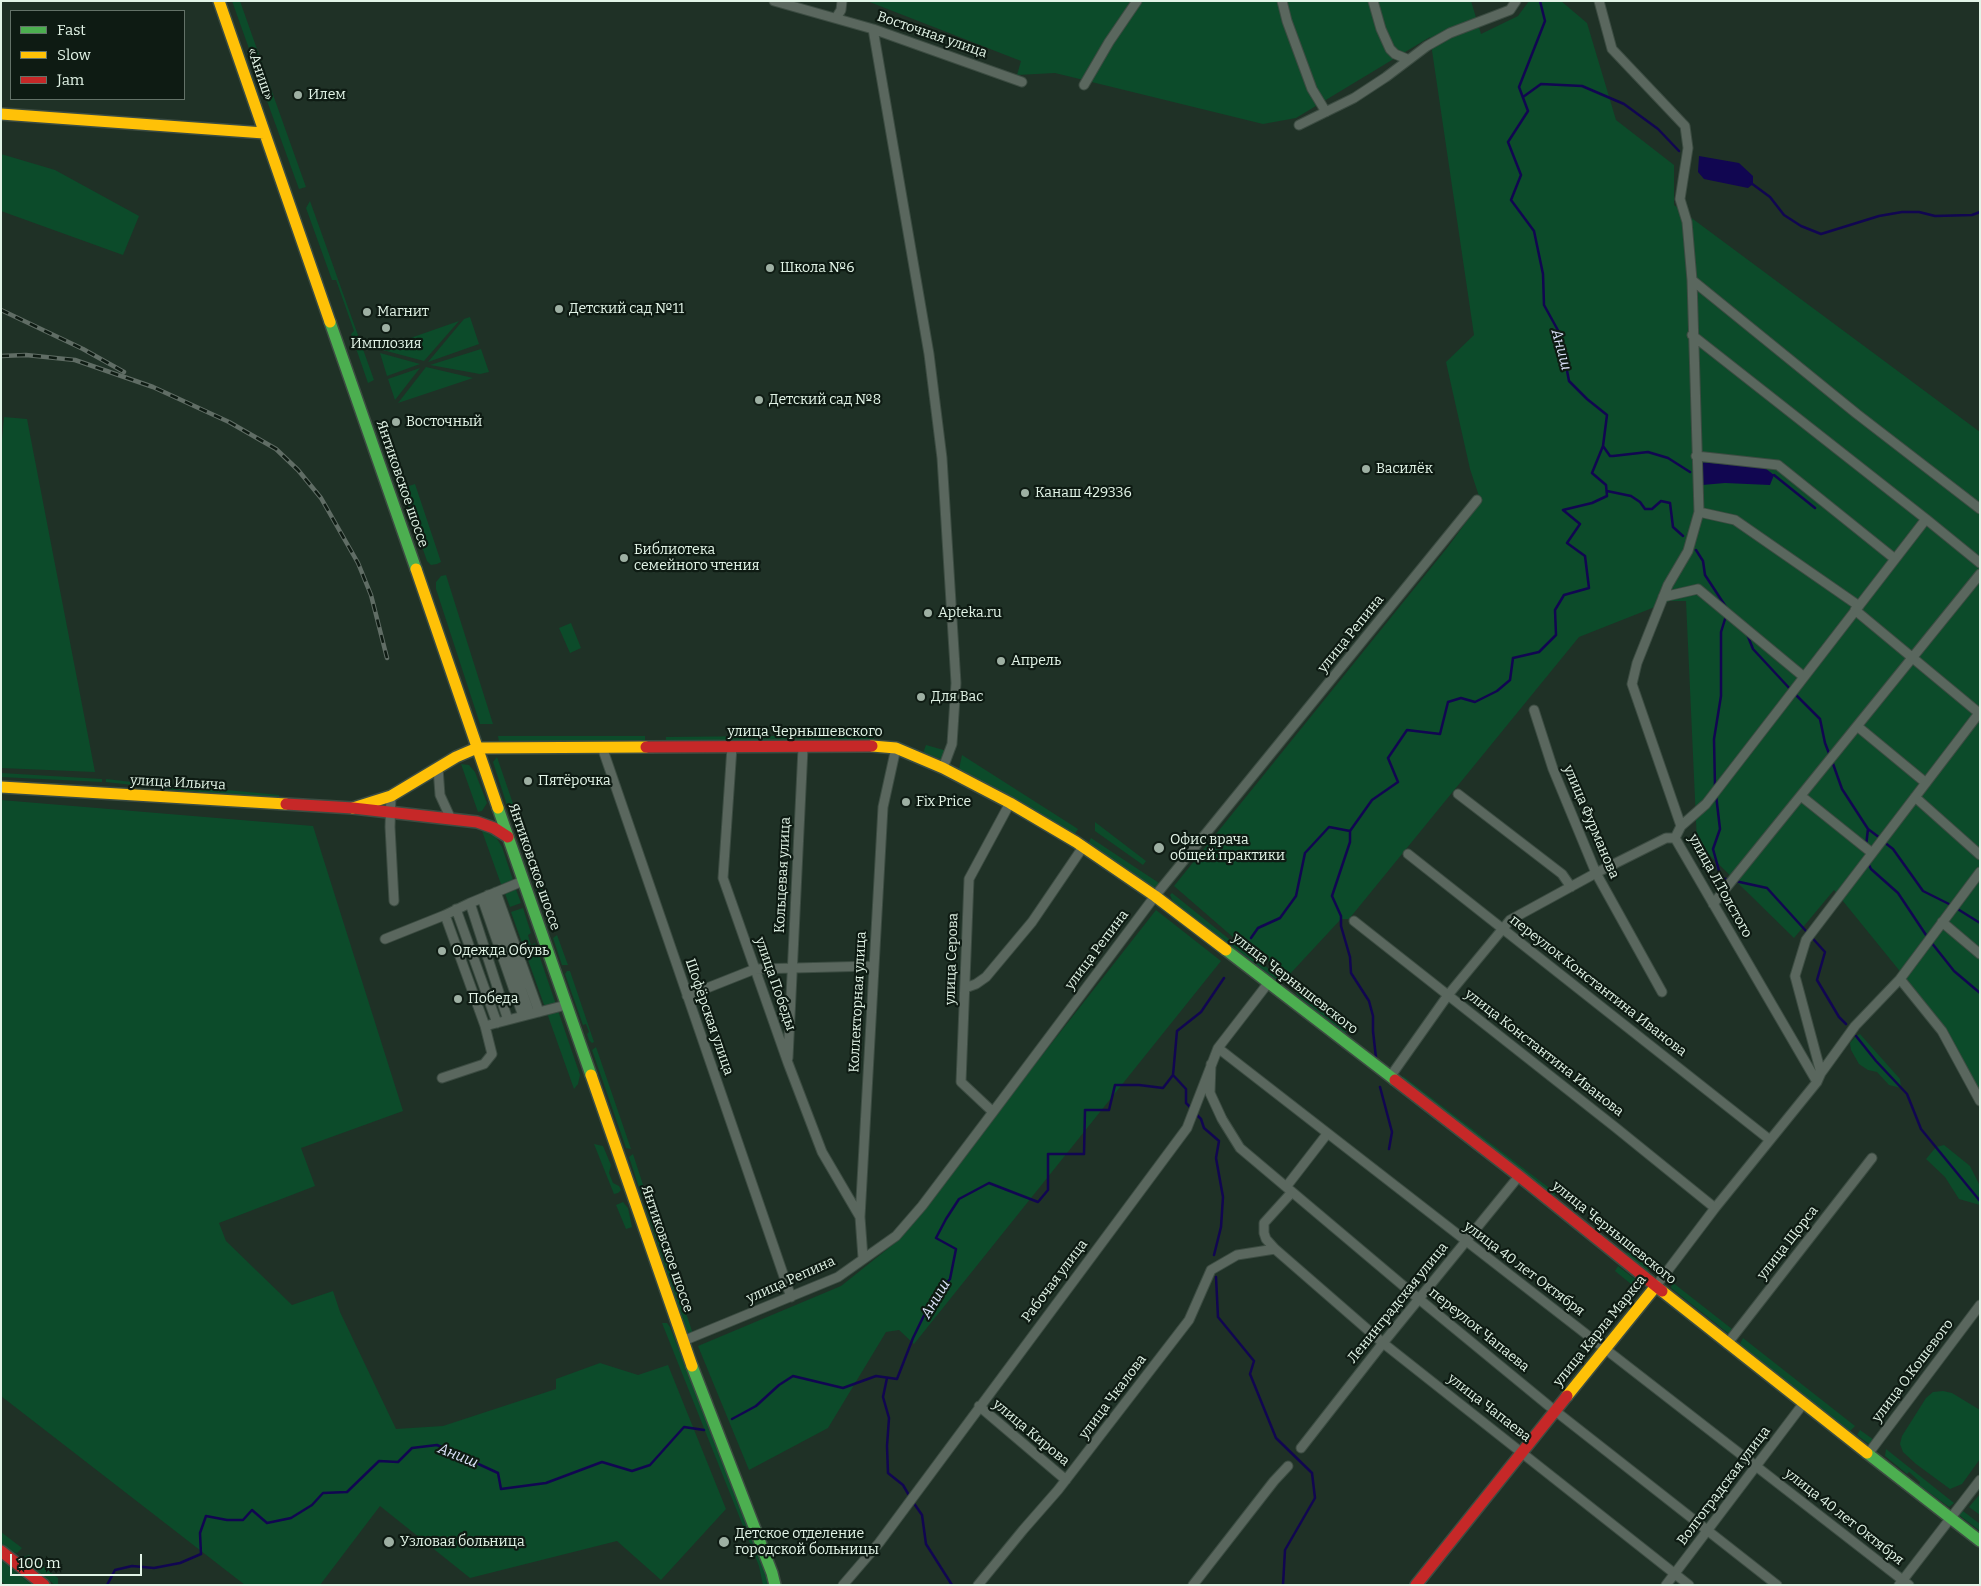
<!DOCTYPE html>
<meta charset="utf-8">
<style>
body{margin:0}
#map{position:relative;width:1981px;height:1586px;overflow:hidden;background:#1f3126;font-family:Bitter,serif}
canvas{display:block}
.frame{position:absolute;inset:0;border:2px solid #e2f4e7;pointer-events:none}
.legend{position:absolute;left:10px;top:10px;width:175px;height:90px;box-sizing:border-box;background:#0e1b13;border:1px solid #637268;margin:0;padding:6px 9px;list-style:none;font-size:15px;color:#e2f4e7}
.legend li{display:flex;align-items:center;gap:10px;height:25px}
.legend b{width:25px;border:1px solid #637268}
.scale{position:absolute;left:10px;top:1554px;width:132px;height:22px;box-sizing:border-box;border:2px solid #e2f4e7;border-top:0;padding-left:6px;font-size:15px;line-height:18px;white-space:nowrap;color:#e2f4e7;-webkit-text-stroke:4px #0e1b13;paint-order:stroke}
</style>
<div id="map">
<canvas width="1981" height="1586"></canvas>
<div class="frame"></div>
<ul class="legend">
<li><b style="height:6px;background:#4caf50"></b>Fast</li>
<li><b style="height:6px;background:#ffc107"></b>Slow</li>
<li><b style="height:6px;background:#c62828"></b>Jam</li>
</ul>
<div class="scale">100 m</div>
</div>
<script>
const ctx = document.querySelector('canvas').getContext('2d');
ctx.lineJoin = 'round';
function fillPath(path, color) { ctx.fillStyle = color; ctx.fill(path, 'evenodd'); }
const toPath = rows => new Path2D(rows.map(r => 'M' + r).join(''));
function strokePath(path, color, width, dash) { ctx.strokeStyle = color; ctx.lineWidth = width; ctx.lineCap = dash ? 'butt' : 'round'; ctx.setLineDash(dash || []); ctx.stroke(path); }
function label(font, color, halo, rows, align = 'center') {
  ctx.font = font + ' Bitter,serif'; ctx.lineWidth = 4.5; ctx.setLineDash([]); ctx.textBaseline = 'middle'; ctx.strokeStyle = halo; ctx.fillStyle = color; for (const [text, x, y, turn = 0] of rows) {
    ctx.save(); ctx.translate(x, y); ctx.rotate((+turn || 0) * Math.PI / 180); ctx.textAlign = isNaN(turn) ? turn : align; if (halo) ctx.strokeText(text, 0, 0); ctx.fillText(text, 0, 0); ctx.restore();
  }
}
const green = toPath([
 [232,1,240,1,264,69,257,71],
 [867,1,1471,1,1481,34,1518,16,1529,1,1561,1,1587,23,1616,120,1674,165,1674,205,1980,432,1980,1092,1946,1028,1834,890,1794,938,1697,843,1686,601,1670,601,1579,637,1349,919,1341,919,1289,975,1234,938,1174,886,1447,548,1481,502,1470,469,1446,362,1474,335,1430,37,1296,118,1263,124,1055,73,1017,75,1021,61],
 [266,75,306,187,299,189,259,79],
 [1,154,55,170,139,216,123,255,1,211],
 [310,201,374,380,368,383,351,334,354,331,336,280,332,280,306,208],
 [470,317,479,344,428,362,464,319],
 [459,321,424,361,379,349],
 [481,349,489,372,480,374,430,365],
 [380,353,420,364,387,376],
 [426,367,473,378,398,403],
 [420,368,395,400,388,379],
 [4,417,27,419,95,772,1,768,1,451],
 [415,484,441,562,437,564,431,565,427,561,403,492,409,486],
 [446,575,493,724,480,724,436,589,436,582,441,576],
 [571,623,581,648,570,653,559,628],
 [874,735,874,743,666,744,666,737],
 [498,736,645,736,645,743,501,742,499,742],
 [926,745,947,751,943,760,923,753],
 [962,755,1078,829,1074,835,959,769],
 [497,757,522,830,515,830,493,762],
 [461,764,469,765,475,772,487,803,482,811,478,812],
 [1,773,102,779,102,782,1,777],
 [106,779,159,785,159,788,106,782],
 [164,784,279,795,279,799,165,789],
 [1,800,313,826,403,1111,301,1148,315,1186,219,1223,226,1241,292,1305,333,1291,340,1312,396,1429,443,1426,556,1389,556,1379,600,1363,638,1375,668,1365,726,1509,661,1580,617,1541,470,1578,380,1506,320,1585,245,1585,1,1396],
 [1095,822,1146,861,1143,865,1095,831],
 [482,831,493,832,502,847,514,883,502,887],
 [525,838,544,895,538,895,520,842],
 [1091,838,1162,885,1155,890,1088,844],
 [515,887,521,903,510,907,504,891],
 [1172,893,1239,947,1284,980,1279,982,1173,902,1170,895],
 [546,900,555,928,549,928,541,903],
 [523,908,531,933,528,935,531,945,535,943,580,1075,578,1084,574,1089,511,912],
 [1156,910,1221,961,914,1344,899,1330,886,1332,828,1428,749,1470,698,1346,841,1286,895,1243],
 [557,935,568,965,562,965,553,938],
 [567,971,570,971,594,1042,592,1043,589,1040,587,1034,589,1032,586,1024,583,1025,565,974],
 [1295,989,1344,1027,1347,1036,1297,995],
 [1860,1034,1900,1079,1901,1088,1889,1085,1877,1072,1868,1070,1859,1064,1851,1050,1850,1043,1856,1036],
 [596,1047,631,1149,626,1148,592,1050],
 [1403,1076,1557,1194,1552,1196,1402,1079],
 [594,1144,603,1146,611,1165,609,1173,613,1183,619,1186,621,1190,618,1193,614,1194],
 [1944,1145,1970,1166,1980,1186,1980,1205,1959,1199,1945,1177,1926,1159,1936,1147],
 [633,1154,647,1197,642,1197,629,1157],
 [623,1202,628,1208,632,1227,626,1229,616,1205],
 [649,1202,693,1334,688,1335,645,1206],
 [1630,1250,1652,1267,1648,1272,1626,1254],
 [1618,1266,1640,1283,1636,1288,1615,1271],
 [1672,1282,1732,1329,1729,1334,1671,1288],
 [662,1323,667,1323,670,1327,765,1570,768,1585,763,1585,759,1566],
 [1743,1338,1855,1426,1850,1431,1740,1344],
 [1943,1391,1952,1393,1980,1410,1980,1459,1962,1484,1950,1489,1916,1464,1903,1452,1900,1444,1902,1436,1926,1398,1933,1392],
 [1860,1430,1874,1440,1870,1445,1857,1435],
 [1886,1449,1954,1503,1949,1507,1919,1485,1920,1482,1909,1472,1907,1474,1885,1456],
 [1980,1494,1980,1515,1969,1507],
 [1963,1511,1980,1524,1980,1531,1959,1515],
 [1,1532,22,1548,17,1553,11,1551,1,1543],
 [29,1555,58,1578,58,1585,55,1585,21,1558],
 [1,1560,32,1585,6,1585,1,1581]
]);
const water = toPath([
 [1699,156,1739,163,1753,176,1753,184,1748,188,1704,179,1698,172],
 [1700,462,1765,468,1774,475,1770,485,1725,483,1702,485]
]);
const stream = toPath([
 [1523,97,1541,84,1582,86,1624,104,1658,129,1679,151],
 [1751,183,1770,197,1784,215,1801,226,1821,234,1879,216,1902,212,1919,212,1935,216,1972,215,1980,212],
 [1603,446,1610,456,1613,456,1648,452,1668,458,1690,472],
 [1774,475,1815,508],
 [1607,491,1631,496,1640,502,1645,509,1652,509,1661,501,1670,503,1673,527,1683,536],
 [1696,550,1703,561,1705,575,1726,607],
 [1747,634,1753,649,1791,690],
 [1795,694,1820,719,1825,743,1830,756],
 [1832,761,1842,789,1868,829,1880,838],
 [1715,787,1714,739,1721,696,1721,632,1726,616],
 [1716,795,1720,829,1713,849,1721,878,1730,880],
 [1350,831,1350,842,1332,896,1341,916,1341,926,1350,957,1351,973,1369,1001,1373,1016,1373,1031,1376,1058],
 [1884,842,1893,849,1923,891,1951,905],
 [1866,846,1868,829],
 [1868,863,1871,869,1898,893,1928,938],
 [1735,881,1767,888,1825,952,1817,980,1839,1017,1846,1024],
 [1956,908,1980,923],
 [1251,938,1258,928,1280,918,1296,896,1305,853,1329,827,1350,831,1372,800,1398,782,1388,758,1407,730,1440,734,1448,702,1461,698,1475,702,1497,691,1510,680,1513,658,1539,652,1556,635,1555,610,1564,595,1589,588,1585,556,1567,543,1580,524,1563,510,1592,503,1607,496,1606,485,1592,473,1603,446,1607,415,1587,399,1569,381,1560,334,1544,305,1543,274,1534,231,1511,200,1521,175,1508,142,1528,111,1519,87,1545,21,1540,1],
 [1931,942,1954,971,1980,993],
 [1856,1036,1876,1061,1907,1094,1921,1129,1980,1201],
 [1173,1075,1186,1089,1186,1103,1192,1109],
 [1380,1087,1392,1132,1389,1149],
 [1195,1113,1201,1119,1204,1128,1219,1141,1216,1158,1223,1197,1221,1227,1214,1255],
 [1216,1277,1218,1317,1254,1361,1250,1374,1276,1438,1312,1473,1315,1498,1285,1550,1283,1585],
 [887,1378,883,1397,889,1418,887,1446,888,1473,903,1485,910,1497],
 [732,1419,756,1406,779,1385,793,1376,843,1388,876,1376,897,1379,913,1338,931,1301,950,1279,956,1249,936,1238,946,1219,959,1199,989,1183,1038,1202,1048,1190,1048,1154,1084,1154,1085,1110,1109,1110,1115,1085,1139,1085,1163,1088,1173,1075,1177,1031,1201,1012,1224,978],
 [913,1502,922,1515,926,1544,952,1585],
 [107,1585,115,1570,132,1566,154,1568,180,1563,201,1554,200,1533,206,1516,227,1520,243,1520,252,1510,267,1523,291,1518,312,1505,323,1493,347,1492,379,1461,398,1462,412,1448,437,1445,498,1473,501,1489,546,1483,602,1462,632,1471,650,1465,684,1427,704,1430]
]);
const street = toPath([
 [774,1,873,29,1022,82],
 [1282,1,1287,21,1312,89,1326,112],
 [1373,1,1381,29,1390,49,1395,54,1407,59],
 [1599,1,1612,49,1685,126,1688,148,1680,199,1687,222,1692,280,1699,512,1688,551,1668,585,1637,663,1632,684,1681,826,1675,838],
 [836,18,841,10,842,1],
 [873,29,929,354,942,458,956,683,952,744,943,768],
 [1084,85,1109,42,1137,1],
 [1299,125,1354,98,1386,77,1427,46,1450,33,1510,10,1516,1],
 [1692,280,1857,414,1980,509],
 [1692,335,1926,519],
 [1696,456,1778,465,1895,559],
 [1699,512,1735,520,1859,606],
 [1663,597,1698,589,1804,677],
 [1855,610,1979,713],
 [1534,710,1553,769,1596,873,1662,992],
 [1857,726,1926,783],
 [602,747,791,1297],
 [732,747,723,878,788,1063,822,1152,860,1217],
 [438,768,440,795,451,819],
 [1458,794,1562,874,1571,887],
 [391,796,390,827,394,901],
 [1801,796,1872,853],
 [1915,797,1980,855],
 [1681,826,1706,804,1926,519,1980,563],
 [1675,838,1817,1082],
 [1408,854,1770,1140],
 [523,881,470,903,505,1011,508,1020,566,1005],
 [496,892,539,1012],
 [488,895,530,1014],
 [482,898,523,1016],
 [470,903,445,915,485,1026,508,1020],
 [1713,904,1980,574],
 [456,909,497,1023],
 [1354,921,1615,1127,1715,1208],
 [1942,922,1980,954],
 [385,939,445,915],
 [1900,979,1942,1031,1980,1101],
 [965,988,976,984,986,977,1032,922,1083,847],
 [687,996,755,969,873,966],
 [1218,1048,1909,1585],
 [788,1058,803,748],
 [1211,1064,1210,1093,1222,1119,1240,1148,1419,1299,1549,1406,1777,1585],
 [1821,1073,1795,976,1806,940,1980,712],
 [1390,1077,1448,995,1510,920,1596,873,1666,838,1675,838],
 [442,1078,484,1064,492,1054,485,1026],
 [993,1112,961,1082,969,879,1010,803],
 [1286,1187,1327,1134],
 [1292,1192,1264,1223,1264,1233,1266,1239,1275,1249,1383,1343,1689,1585],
 [863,1258,860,1217,883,807,896,748],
 [1656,1286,1715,1208,1817,1082,1821,1073,1855,1026,1900,979,1980,872],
 [683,1341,838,1277,896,1236,922,1206,993,1112,1155,896,1477,500],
 [1727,1344,1872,1158],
 [979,1406,1066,1480],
 [1301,1448,1383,1343,1519,1176],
 [1868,1454,1980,1305],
 [843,1585,879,1543,1187,1128,1218,1048,1269,982],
 [978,1585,1023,1530,1058,1490,1189,1320,1211,1270,1237,1255,1275,1249],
 [1193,1585,1274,1481,1288,1466],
 [1666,1585,1803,1404],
 [1899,1585,1980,1480]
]);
const fast = toPath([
 [330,322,416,569],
 [498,808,591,1075],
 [1226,950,1395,1080],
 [692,1366,772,1573,775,1585],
 [1867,1453,1980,1541]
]);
const slow = toPath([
 [219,1,330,322],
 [1,114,264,133],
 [416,569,498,808],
 [872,746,896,748,943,768,1010,803,1076,842,1155,896,1226,950],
 [1,787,286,804],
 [353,808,391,796,456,757,477,748,646,747],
 [591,1075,692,1366],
 [1662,1291,1867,1453],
 [1567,1396,1656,1286]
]);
const jam = toPath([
 [646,747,872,746],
 [286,804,353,808,477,822,494,828,508,837],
 [1395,1080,1519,1176,1662,1291],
 [1,1551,44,1585],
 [1416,1585,1567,1396]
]);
const rail = toPath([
 [1,310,83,349,124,372],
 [1,356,26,355,75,360,153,387,229,422,276,449,298,470,321,498,358,563,371,595,387,658]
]);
const markers = [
 [298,95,5,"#9eb0a3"],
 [770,268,5,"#9eb0a3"],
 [559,309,5,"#9eb0a3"],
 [367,312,5,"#9eb0a3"],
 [386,328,5,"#9eb0a3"],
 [759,400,5,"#9eb0a3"],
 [396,422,5,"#9eb0a3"],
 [1366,469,5,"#9eb0a3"],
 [1025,493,5,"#9eb0a3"],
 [624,558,5,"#9eb0a3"],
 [928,613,5,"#9eb0a3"],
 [1001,661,5,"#9eb0a3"],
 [921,697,5,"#9eb0a3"],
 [528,781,5,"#9eb0a3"],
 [906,802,5,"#9eb0a3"],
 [1159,848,6,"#9eb0a3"],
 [442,951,5,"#9eb0a3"],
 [458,999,5,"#9eb0a3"],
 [389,1542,6,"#9eb0a3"],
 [724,1542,6,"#9eb0a3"]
];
const streetNames = [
 ["Восточная улица",932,35,19],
 ["«Аниш»",260,74,71],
 ["Янтиковское шоссе",402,484,71],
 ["улица Репина",1351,634,-51],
 ["улица Чернышевского",805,732],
 ["улица Ильича",178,783,3],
 ["улица Фурманова",1591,822,67],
 ["Янтиковское шоссе",534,867,71],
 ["Кольцевая улица",783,875,-87],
 ["улица Л.Толстого",1720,886,61],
 ["улица Репина",1097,950,-53],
 ["улица Серова",952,959,-88],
 ["улица Победы",775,984,71],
 ["улица Чернышевского",1295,984,38],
 ["переулок Константина Иванова",1598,986,38],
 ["Коллекторная улица",858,1002,-87],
 ["Шофёрская улица",709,1017,71],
 ["улица Константина Иванова",1544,1053,38],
 ["улица Чернышевского",1614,1233,39],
 ["улица Щорса",1788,1243,-52],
 ["Янтиковское шоссе",667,1249,71],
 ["улица 40 лет Октября",1524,1269,37],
 ["улица Репина",791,1280,-24],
 ["Рабочая улица",1055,1281,-53],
 ["Ленинградская улица",1398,1303,-51],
 ["переулок Чапаева",1479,1330,39],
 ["улица Карла Маркса",1600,1331,-51],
 ["улица О.Кошевого",1913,1371,-53],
 ["улица Чкалова",1113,1397,-53],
 ["улица Чапаева",1489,1408,38],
 ["улица Кирова",1031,1433,40],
 ["Волгоградская улица",1724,1486,-53],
 ["улица 40 лет Октября",1844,1517,38]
];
const poiNames = [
 ["Илем",308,95],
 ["Школа №6",780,268],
 ["Детский сад №11",569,309],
 ["Магнит",377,312],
 ["Имплозия",386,344,"center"],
 ["Детский сад №8",769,400],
 ["Восточный",406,422],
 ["Василёк",1376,469],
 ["Канаш 429336",1035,493],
 ["Библиотека",634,550],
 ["семейного чтения",634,566],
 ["Apteka.ru",938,613],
 ["Апрель",1011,661],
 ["Для Вас",931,697],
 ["Пятёрочка",538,781],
 ["Fix Price",916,802],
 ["Офис врача",1170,840],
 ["общей практики",1170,856],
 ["Одежда Обувь",452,951],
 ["Победа",468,999],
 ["Детское отделение",735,1534],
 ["городской больницы",735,1550],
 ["Узловая больница",400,1542]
];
const waterNames = [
 ["Аниш",1561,350,75],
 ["Аниш",936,1299,-59],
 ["Аниш",458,1456,22]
];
fillPath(green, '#0c4b2a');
fillPath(water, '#110651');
strokePath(stream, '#110651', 2.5);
strokePath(street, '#3c4c42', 11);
strokePath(fast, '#3c4c42', 14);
strokePath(slow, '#3c4c42', 14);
strokePath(jam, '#3c4c42', 14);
strokePath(street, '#5a675e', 9);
strokePath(fast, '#4caf50', 11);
strokePath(slow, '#ffc107', 11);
strokePath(jam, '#c62828', 11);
strokePath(rail, '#606d65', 4.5);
strokePath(rail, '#0e1b13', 2.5, [8]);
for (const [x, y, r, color] of markers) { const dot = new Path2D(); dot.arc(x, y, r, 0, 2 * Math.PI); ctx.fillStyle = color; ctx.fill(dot); strokePath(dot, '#0e1b13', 2); }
label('14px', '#e2f4e7', '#0e1b13', streetNames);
label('14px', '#e2f4e7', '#0e1b13', poiNames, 'left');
label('italic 15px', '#dde3fa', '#0e1b13', waterNames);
</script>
